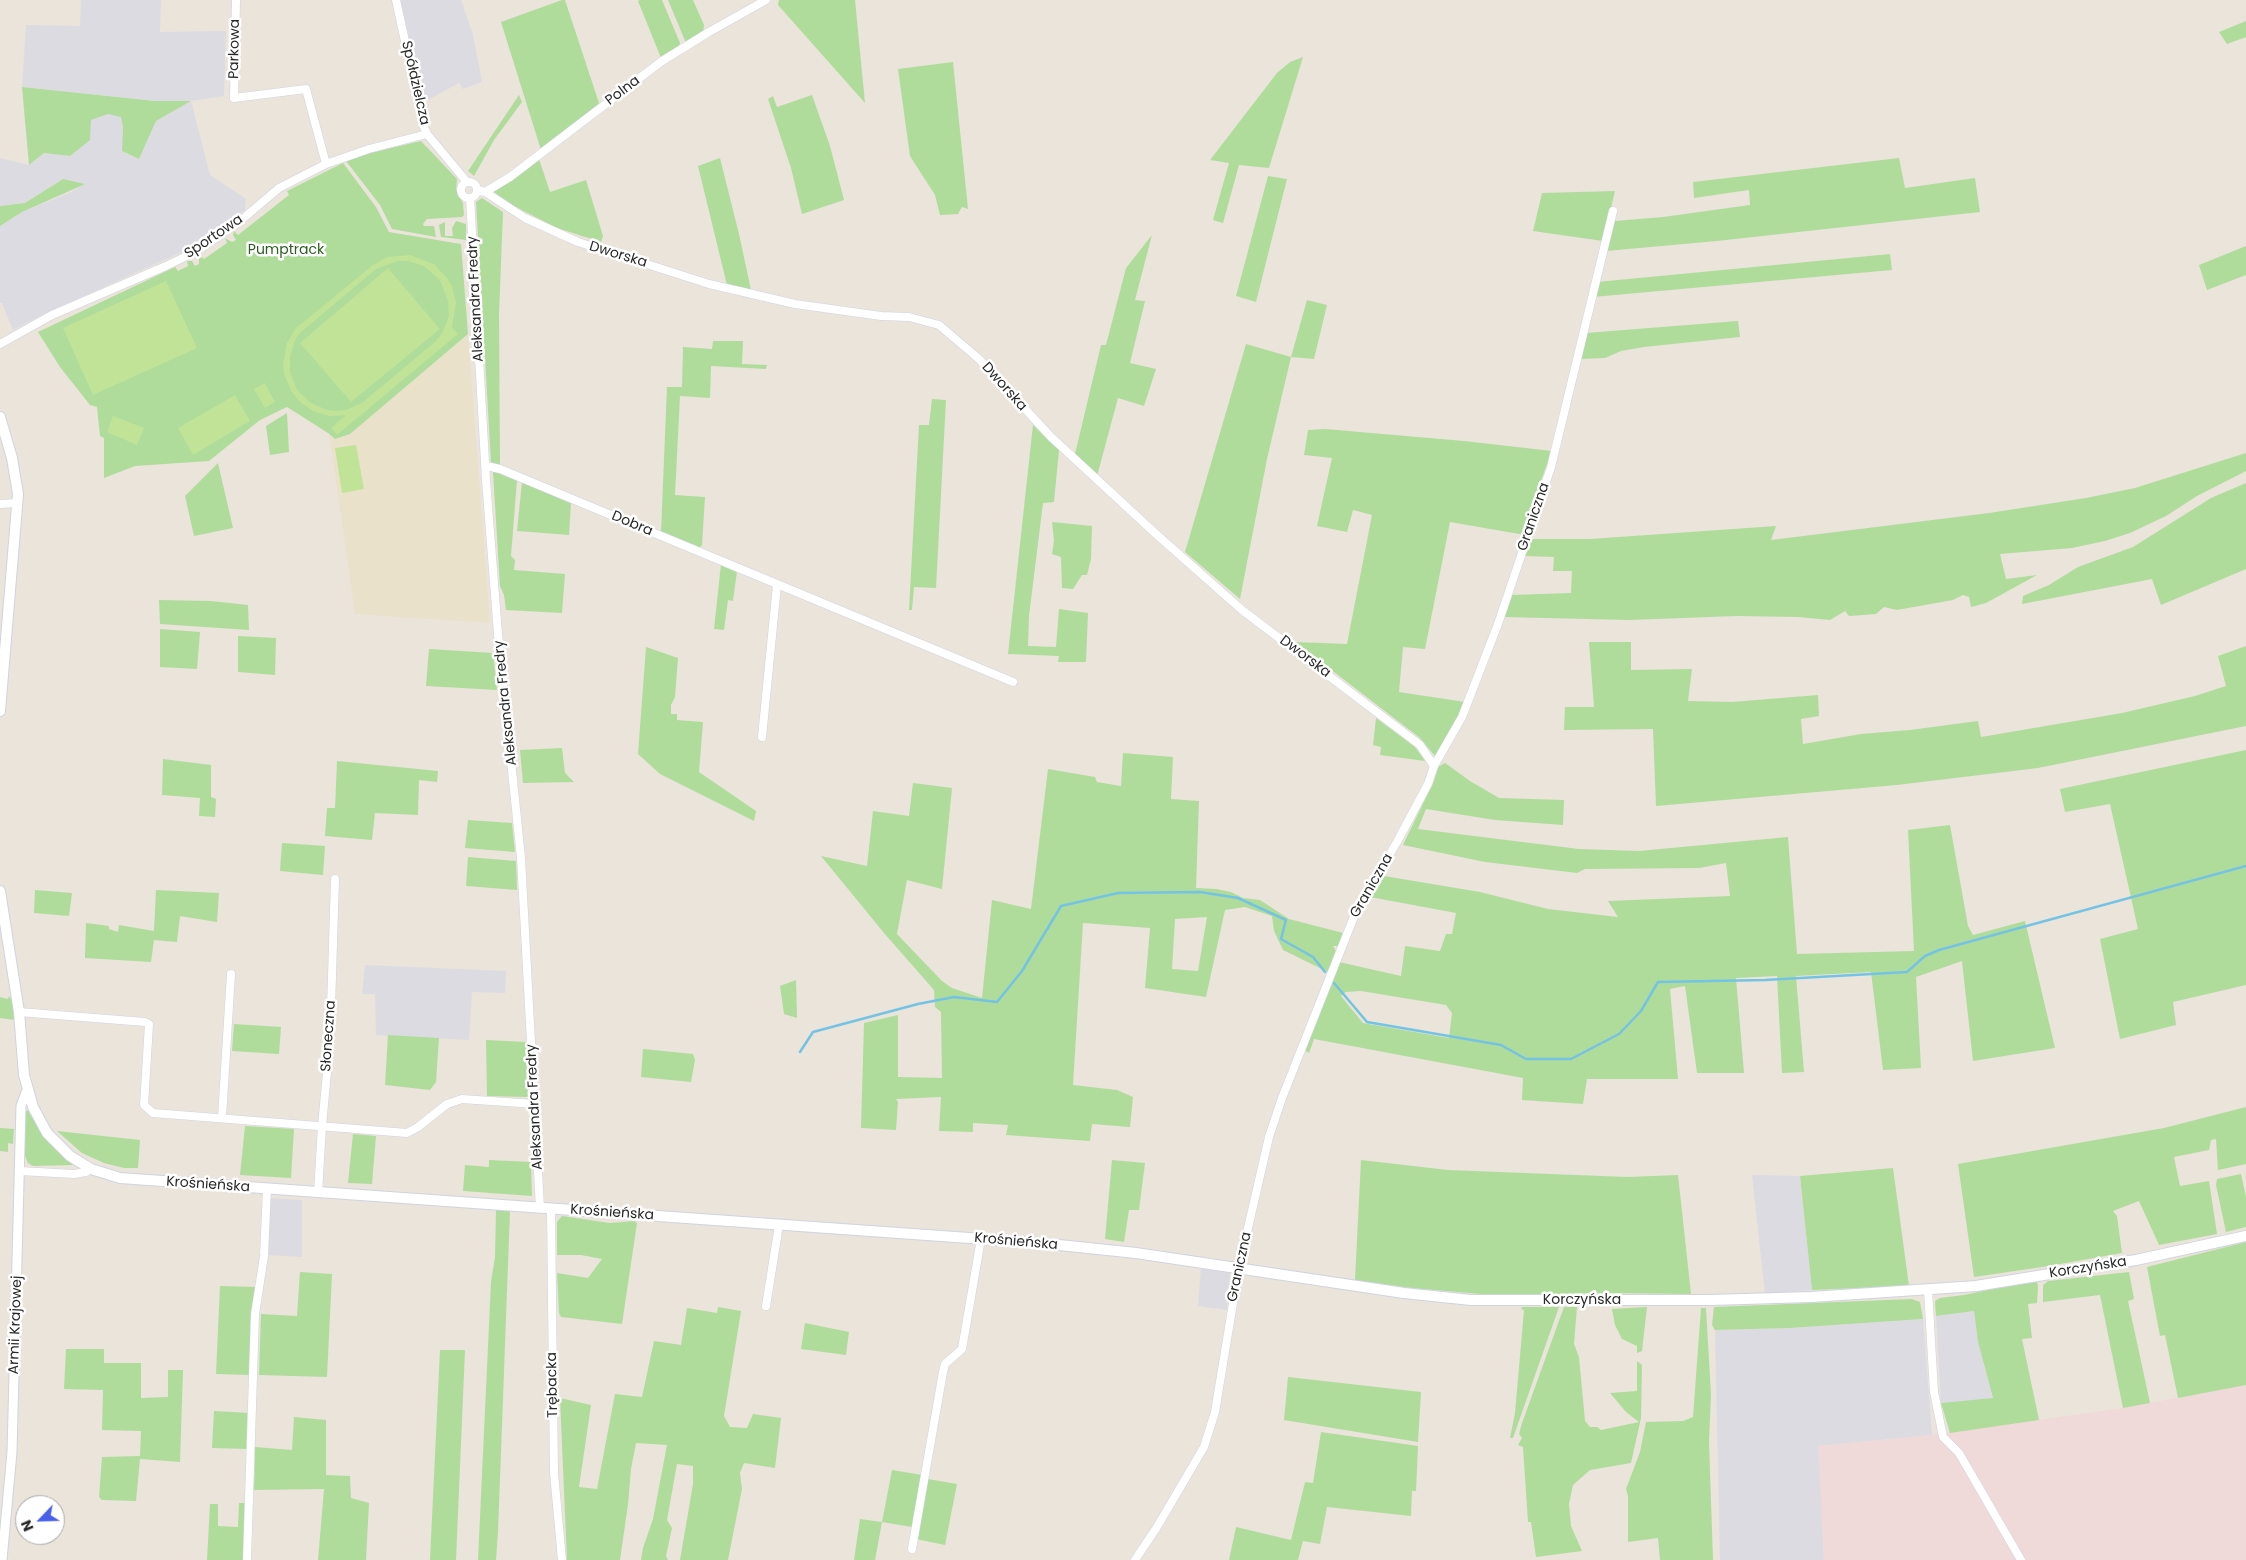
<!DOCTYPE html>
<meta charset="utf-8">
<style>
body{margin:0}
#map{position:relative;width:2246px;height:1560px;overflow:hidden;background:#eae4db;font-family:Poppins,sans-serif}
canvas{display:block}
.north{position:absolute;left:15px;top:1495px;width:50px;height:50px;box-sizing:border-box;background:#fff;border:1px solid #a9a9a9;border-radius:50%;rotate:246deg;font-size:14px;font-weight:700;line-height:20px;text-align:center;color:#282828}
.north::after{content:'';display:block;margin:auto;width:18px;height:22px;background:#475feb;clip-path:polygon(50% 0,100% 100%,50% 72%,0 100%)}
</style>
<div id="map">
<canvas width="2246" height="1560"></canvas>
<div class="north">N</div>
</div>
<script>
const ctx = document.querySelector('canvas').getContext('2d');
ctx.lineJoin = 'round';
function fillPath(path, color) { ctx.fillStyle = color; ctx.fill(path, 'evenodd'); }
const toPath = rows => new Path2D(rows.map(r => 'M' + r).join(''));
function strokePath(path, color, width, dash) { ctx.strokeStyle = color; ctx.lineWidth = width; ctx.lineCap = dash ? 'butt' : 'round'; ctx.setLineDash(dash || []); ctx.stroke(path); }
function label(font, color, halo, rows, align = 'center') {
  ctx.font = font + ' Poppins,sans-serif'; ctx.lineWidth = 5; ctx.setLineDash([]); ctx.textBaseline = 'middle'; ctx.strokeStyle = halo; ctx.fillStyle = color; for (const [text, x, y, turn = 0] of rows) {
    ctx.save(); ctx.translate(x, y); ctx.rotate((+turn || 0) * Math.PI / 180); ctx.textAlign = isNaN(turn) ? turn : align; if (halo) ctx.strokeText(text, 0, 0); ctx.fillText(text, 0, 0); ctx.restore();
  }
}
const industrial = toPath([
 [81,0,161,0,160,32,226,31,224,96,191,101,210,175,246,199,245,210,197,245,42,315,13,330,2,303,0,303,0,226,22,212,71,192,84,184,63,179,25,203,0,206,0,158,29,165,44,153,70,156,91,120,108,114,121,116,123,127,122,151,139,159,156,121,190,101,155,101,22,87,26,25,80,26],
 [400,0,461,0,473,35,482,82,463,89,459,83,424,102],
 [365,965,506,971,505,993,472,992,469,1040,376,1035,375,994,362,994],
 [1752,1175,1800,1176,1812,1290,1765,1294],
 [270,1198,302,1200,302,1257,268,1255],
 [1201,1269,1230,1273,1227,1310,1198,1306],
 [1974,1311,1978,1342,1993,1399,1941,1403,1936,1316],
 [1923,1319,1932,1435,1819,1446,1824,1560,1720,1560,1715,1330,1790,1328]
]);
const education = toPath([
 [468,334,490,623,355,614,329,433,335,439,350,434]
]);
const medical = toPath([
 [2246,1385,2246,1560,1824,1560,1818,1446,1932,1435,2123,1408]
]);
const green = toPath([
 [562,0,565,0,599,103,596,108,541,150,501,22],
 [640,0,662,0,680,43,679,47,661,58,638,1],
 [668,0,693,0,704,25,703,33,686,43],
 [779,0,855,0,865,103,778,5],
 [2246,21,2246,37,2227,44,2219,32],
 [1303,57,1269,168,1239,165,1223,223,1213,220,1229,163,1210,160,1277,73,1290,62],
 [953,62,968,209,962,207,958,214,940,215,935,195,910,156,898,69],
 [22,87,155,101,191,101,156,121,139,159,122,151,123,127,121,117,108,114,91,120,90,140,70,156,44,153,29,165],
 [519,95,522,102,494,140,474,176,468,171],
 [812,95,830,146,844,200,802,214,791,168,768,99,773,96,777,107],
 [421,141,457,179,456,190,463,203,464,215,462,217,427,219,423,224,424,226,434,226,436,237,392,229,380,205,346,161,366,154],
 [720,158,739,234,751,290,727,285,698,166],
 [1899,158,1905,188,1975,178,1980,212,1717,241,1606,251,1615,221,1663,217,1750,205,1749,190,1694,198,1693,182],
 [539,159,550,192,586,180,603,236,601,242,557,228,512,205,494,192],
 [343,163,376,207,389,232,461,244,468,334,350,434,335,439,328,433,287,407,260,420,209,461,135,466,104,478,104,438,100,436,97,407,90,405,60,367,38,332,175,267,178,271,188,266,187,261,192,261,195,266,199,264,199,255,204,259,227,243,225,238,232,242,236,240,233,235,234,231,238,235,289,195,287,191],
 [1268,176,1287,179,1256,302,1236,296],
 [63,179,85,184,22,212,0,226,0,206,25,203],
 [1615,191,1603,241,1533,231,1542,193],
 [482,198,503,212,499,315,500,465,491,462,476,202],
 [456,221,466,224,466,240,441,237,439,225,445,222,445,236,453,236,452,228],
 [1152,235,1135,300,1145,301,1130,363,1156,369,1144,406,1118,398,1097,476,1075,454,1101,345,1106,345,1126,268],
 [2246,246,2246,275,2207,290,2199,265],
 [1890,254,1892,270,1593,297,1597,282],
 [1307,300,1327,305,1314,359,1291,357,1267,459,1240,599,1185,552,1246,344,1291,357],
 [1738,321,1740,337,1644,347,1621,351,1605,358,1580,359,1586,333],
 [713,341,743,341,742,364,767,365,766,369,711,366,710,398,680,396,675,495,705,497,702,545,699,548,661,532,667,387,682,387,683,347,712,349],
 [932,399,946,400,936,588,914,587,912,610,909,610,919,425,929,425],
 [287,413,289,452,270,455,266,426],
 [1033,425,1059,450,1054,502,1043,503,1029,616,1028,646,1056,647,1059,609,1088,613,1086,662,1058,662,1059,656,1008,654],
 [1325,429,1464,441,1552,451,1537,491,1525,535,1450,522,1425,649,1403,647,1399,692,1465,702,1440,754,1435,756,1420,738,1295,642,1347,644,1372,515,1353,510,1347,532,1317,526,1332,458,1304,455,1308,430],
 [2246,453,2246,471,2197,496,2166,516,2130,533,2105,541,2072,548,2000,554,2006,579,2037,575,1986,603,1971,607,1969,597,1963,595,1953,600,1897,610,1884,607,1876,614,1849,616,1845,611,1830,620,1798,617,1737,616,1629,620,1503,617,1511,595,1571,593,1572,571,1553,571,1554,557,1524,556,1529,539,1590,539,1776,526,1771,540,1989,513,2086,498,2135,488],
 [218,463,233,528,194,536,185,496],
 [495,471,517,480,511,556,515,560,514,570,565,574,562,613,506,610,504,595,500,586,493,472],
 [522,482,571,503,569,535,517,531],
 [2246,483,2246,569,2161,605,2152,579,2022,604,2023,596,2049,585,2078,567,2133,547,2211,498],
 [1052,522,1092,526,1091,559,1087,575,1082,575,1073,589,1062,588,1061,557,1052,554,1054,540],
 [721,564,737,571,733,601,728,600,724,630,714,629],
 [159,600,211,601,248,605,249,630,160,624],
 [160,629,200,632,197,669,160,667],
 [238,636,276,638,275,675,238,672],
 [1589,642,1631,642,1631,670,1692,669,1688,701,1732,702,1818,695,1819,716,1801,719,1803,744,1861,734,1910,730,1978,721,1981,737,2122,713,2195,696,2226,686,2218,656,2246,646,2246,726,2038,768,1897,785,1656,806,1653,729,1564,730,1565,707,1594,707],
 [646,647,678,658,675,697,671,705,671,714,677,714,677,720,703,722,699,772,756,811,754,821,660,774,638,754],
 [429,649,493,653,497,690,426,686],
 [1376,718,1415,747,1425,761,1380,755,1381,747,1373,745],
 [562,748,565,773,574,782,523,783,520,750],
 [2246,750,2246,985,2173,1002,2176,1025,2120,1039,2100,939,2138,929,2110,804,2065,812,2060,789],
 [1123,753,1173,757,1171,799,1199,801,1196,888,1216,889,1231,892,1243,898,1260,900,1289,919,1343,933,1339,946,1333,946,1336,951,1328,972,1283,950,1274,931,1272,916,1245,907,1225,910,1206,997,1145,988,1150,928,1083,923,1073,1085,1117,1090,1133,1097,1130,1127,1092,1124,1090,1141,1006,1135,1008,1125,973,1123,973,1132,939,1131,941,1097,896,1099,898,1102,896,1130,861,1128,864,1023,898,1015,898,1077,942,1078,941,1012,935,1007,934,990,884,933,821,856,867,866,873,811,909,816,913,783,952,788,942,889,907,880,897,934,942,981,952,988,982,998,992,900,1031,909,1048,769,1095,777,1097,782,1121,786],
 [1207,917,1198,971,1172,969,1175,919],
 [163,759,211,765,211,797,216,799,215,817,199,816,200,798,162,795],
 [337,761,438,771,437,782,419,780,418,815,375,813,372,840,325,836,327,808,335,808],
 [1445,763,1470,781,1499,798,1564,800,1563,825,1495,820,1426,809,1418,829,1579,849,1639,851,1788,837,1797,954,1914,951,1908,830,1950,825,1968,926,1973,935,2025,921,2055,1048,1973,1061,1962,961,1916,977,1921,1068,1883,1070,1871,972,1796,976,1804,1072,1782,1073,1777,976,1736,978,1744,1073,1697,1073,1685,986,1670,989,1678,1079,1587,1079,1583,1104,1522,1100,1523,1078,1314,1039,1309,1053,1304,1050,1339,962,1401,976,1405,946,1440,951,1446,934,1452,934,1456,913,1370,897,1384,876,1480,892,1548,909,1618,917,1608,901,1730,896,1726,863,1699,868,1585,869,1577,873,1485,862,1403,845,1434,781,1438,767],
 [1361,991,1446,1005,1452,1013,1449,1038,1363,1023,1341,996,1346,992],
 [468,820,512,823,515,852,465,848],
 [282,843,325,846,323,875,280,871],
 [468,857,516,861,517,890,466,886],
 [35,890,72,893,69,916,34,913],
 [156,890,219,893,217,922,180,916,177,942,154,940,151,962,85,958,86,923,109,926,109,929,118,932,119,925,154,931],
 [796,980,797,1018,784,1014,780,986],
 [9,996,13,1001,15,1020,0,1018,0,997,8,999],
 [234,1024,281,1027,279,1054,232,1051],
 [388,1035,439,1038,436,1082,430,1090,385,1085],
 [486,1040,526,1042,528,1097,487,1096],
 [643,1049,693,1054,695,1060,691,1082,641,1077],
 [2246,1107,2246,1164,2218,1170,2216,1139,2211,1140,2209,1150,2174,1157,2180,1186,2209,1181,2217,1234,2159,1245,2139,1201,2113,1211,2117,1216,2122,1253,2049,1266,1974,1277,1958,1164,2164,1128],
 [28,1110,38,1128,73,1165,33,1166,28,1163,25,1156,25,1112],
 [245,1126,294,1129,291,1178,240,1175],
 [0,1128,14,1129,13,1144,8,1143,8,1152,0,1151],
 [57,1131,140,1140,138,1168,124,1168,104,1163,82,1153],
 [353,1134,376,1136,372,1184,348,1183],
 [489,1160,531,1162,532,1196,463,1191,465,1165,489,1167],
 [1112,1160,1145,1163,1139,1210,1129,1210,1124,1242,1105,1239],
 [1361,1160,1448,1170,1627,1177,1678,1175,1691,1294,1609,1293,1493,1295,1411,1288,1355,1280],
 [1893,1168,1909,1286,1812,1290,1800,1176],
 [2241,1174,2246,1197,2246,1227,2226,1232,2216,1185,2217,1179],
 [496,1210,510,1211,498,1532,496,1560,478,1560,491,1282,495,1257],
 [562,1216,610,1223,634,1221,637,1223,622,1324,561,1317,559,1313,557,1273,588,1278,602,1259,581,1255,557,1255,557,1222],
 [2246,1242,2246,1385,2178,1398,2165,1335,2160,1336,2147,1267],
 [300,1272,332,1274,327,1377,259,1375,261,1314,297,1316],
 [2129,1272,2134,1299,2128,1301,2150,1403,2123,1408,2100,1295,2043,1302,2043,1285,2048,1281],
 [2036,1280,2038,1286,2037,1303,2028,1304,2032,1338,2022,1339,2039,1420,1950,1433,1941,1403,1993,1398,1978,1342,1974,1311,1936,1316,1935,1301,1940,1298,1964,1295],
 [220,1286,257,1287,251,1375,216,1374],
 [1912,1299,1920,1302,1923,1319,1790,1328,1715,1330,1712,1325,1714,1307],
 [718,1307,741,1311,724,1416,730,1427,747,1428,753,1414,781,1418,775,1468,744,1463,740,1473,742,1489,728,1560,680,1560,693,1484,693,1466,677,1464,667,1520,672,1528,666,1556,668,1560,641,1560,643,1548,653,1519,667,1445,636,1443,631,1469,628,1504,620,1560,567,1560,560,1398,591,1405,579,1487,597,1489,615,1394,642,1397,654,1341,681,1345,687,1308,717,1313],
 [1522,1307,1559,1307,1513,1438,1510,1438,1515,1413,1524,1310,1521,1309],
 [1564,1307,1577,1307,1574,1344,1579,1357,1585,1421,1590,1427,1597,1427,1601,1430,1639,1422,1626,1412,1610,1393,1637,1391,1637,1361,1642,1365,1641,1418,1631,1463,1590,1470,1573,1485,1569,1504,1571,1526,1582,1551,1536,1557,1531,1522,1528,1522,1523,1447,1518,1445,1522,1438,1519,1434,1522,1423],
 [1647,1307,1642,1351,1637,1353,1637,1346,1622,1339,1615,1325,1612,1309],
 [1701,1308,1706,1308,1711,1395,1709,1442,1713,1560,1660,1560,1658,1538,1628,1542,1628,1496,1626,1489,1640,1452,1646,1422,1683,1421,1693,1417],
 [805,1323,849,1332,846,1355,801,1349],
 [66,1349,104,1349,104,1363,141,1363,141,1398,168,1397,168,1370,183,1370,180,1462,140,1459,136,1501,102,1500,99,1497,102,1457,140,1456,141,1431,102,1430,103,1390,64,1389],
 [440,1350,465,1350,456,1560,430,1560],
 [1288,1377,1421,1392,1418,1442,1284,1420],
 [214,1411,250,1413,248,1449,212,1448],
 [294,1417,326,1420,326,1475,350,1476,351,1498,369,1503,366,1560,318,1560,324,1489,254,1490,255,1447,292,1450],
 [1321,1432,1418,1446,1416,1491,1412,1491,1411,1516,1327,1507,1320,1544,1303,1541,1298,1560,1229,1560,1236,1527,1291,1540,1305,1482,1313,1483],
 [892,1470,922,1475,912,1527,882,1522,875,1560,854,1560,860,1519,882,1522],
 [928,1479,957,1484,945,1545,916,1539],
 [239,1503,247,1503,244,1560,207,1560,210,1504,218,1504,218,1526,238,1527]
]);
const pitch = toPath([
 [410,255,434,264,447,278,452,286,456,303,452,327,458,334,337,435,331,428,346,415,329,416,313,411,299,401,291,391,284,374,283,364,287,343,296,328,373,265,387,257],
 [398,261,408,261,424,266,440,280,448,301,449,316,442,333,436,341,362,403,346,410,336,411,327,410,311,403,297,390,290,372,290,357,295,340,301,332,376,269],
 [388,268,440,329,351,402,300,343],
 [166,281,197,348,93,395,63,328],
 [265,383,275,402,265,408,254,389],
 [235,395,250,421,193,455,178,428],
 [113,416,144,428,137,445,107,432],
 [356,445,364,489,342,493,335,448]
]);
const stream = toPath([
 [1334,983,1367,1022,1501,1045,1526,1059,1571,1059,1619,1034,1641,1011,1658,982,1765,980,1907,972,1925,956,1939,950,2246,866],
 [800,1052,813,1032,918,1004,954,997,997,1002,1022,971,1061,906,1118,893,1200,892,1238,898,1286,920,1281,939,1313,957,1325,972]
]);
const minor = toPath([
 [236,0,234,98,306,89,326,164],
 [396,0,423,124,427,134,467,182],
 '461 190a8 8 0 1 1 16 0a8 8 0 1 1-16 0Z',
 [477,190,485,192,525,218,578,242,709,284,795,304,881,316,909,317,939,325,979,359,1051,437,1156,534,1242,610,1420,745,1434,766],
 [485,192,510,177,662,61,709,32,766,0],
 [470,198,486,480,498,634,521,858,540,1208],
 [0,344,52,315,166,266,197,251,239,222,279,188,326,164,369,149,427,134],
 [486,466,500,469,1013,682],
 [0,504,17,503],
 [762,737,777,585],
 [19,1012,145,1022,149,1024,144,1105,153,1113,407,1133,418,1127,447,1104,462,1099,535,1104],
 [222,1117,231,974],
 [20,1171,74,1174,86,1172,91,1169],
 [318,1193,322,1126,330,1040,335,879],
 [551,1209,554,1473,562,1560],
 [1928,1290,1934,1392,1943,1437,1959,1453,2021,1560],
 [766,1306,779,1225],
 [912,1549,943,1372,945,1364,962,1349,981,1239],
 [247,1560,255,1314,264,1256,267,1189],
 [1135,1560,1157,1527,1204,1447,1215,1412,1239,1267,1269,1137,1282,1098,1357,909,1397,842,1428,784,1434,766,1462,717,1498,624,1551,467,1613,211]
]);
const tertiary = toPath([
 [2,1560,12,1452,21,1106,27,1090]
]);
const secondary = toPath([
 [0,417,12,458,18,494,0,711],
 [0,891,19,1012,24,1075,33,1107,47,1133,70,1156,91,1169,120,1178,1040,1243,1136,1253,1404,1293,1471,1300,1710,1300,1811,1297,1976,1286,2136,1260,2246,1236]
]);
const streetNames = [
 ["Parkowa",235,49,-89],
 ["Spółdzielcza",415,83,77],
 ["Polna",623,91,-37],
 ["Sportowa",214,237,-34],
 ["Dworska",618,255,17],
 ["Aleksandra Fredry",476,299,-93],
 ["Dworska",1004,387,48],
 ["Graniczna",1534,517,-71],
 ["Dobra",632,524,23],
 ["Dworska",1305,657,37],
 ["Aleksandra Fredry",506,703,-96],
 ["Graniczna",1372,886,-60],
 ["Słoneczna",329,1036,-86],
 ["Aleksandra Fredry",535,1107,-93],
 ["Krośnieńska",208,1185,4],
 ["Krośnieńska",612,1213,4],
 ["Krośnieńska",1016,1242,5],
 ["Graniczna",1240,1267,-78],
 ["Korczyńska",2088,1268,-9],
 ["Korczyńska",1582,1300],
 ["Armii Krajowej",16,1325,-88],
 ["Trębacka",553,1385,-91]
];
const parkNames = [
 ["Pumptrack",286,250]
];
fillPath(industrial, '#dddbe2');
fillPath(education, '#eae1cb');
fillPath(medical, '#f0d9d9');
fillPath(green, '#afdc9b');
fillPath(pitch, '#c0e398');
strokePath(stream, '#75c3e4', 2.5);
strokePath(minor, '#d0d3e0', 9);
strokePath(tertiary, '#d0d3e0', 11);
strokePath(secondary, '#d0d3e0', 12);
strokePath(minor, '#fff', 8);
strokePath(tertiary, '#fff', 9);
strokePath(secondary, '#fff', 10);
label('14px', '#282828', '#fff', streetNames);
label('14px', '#2a5f1f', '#fff', parkNames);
</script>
